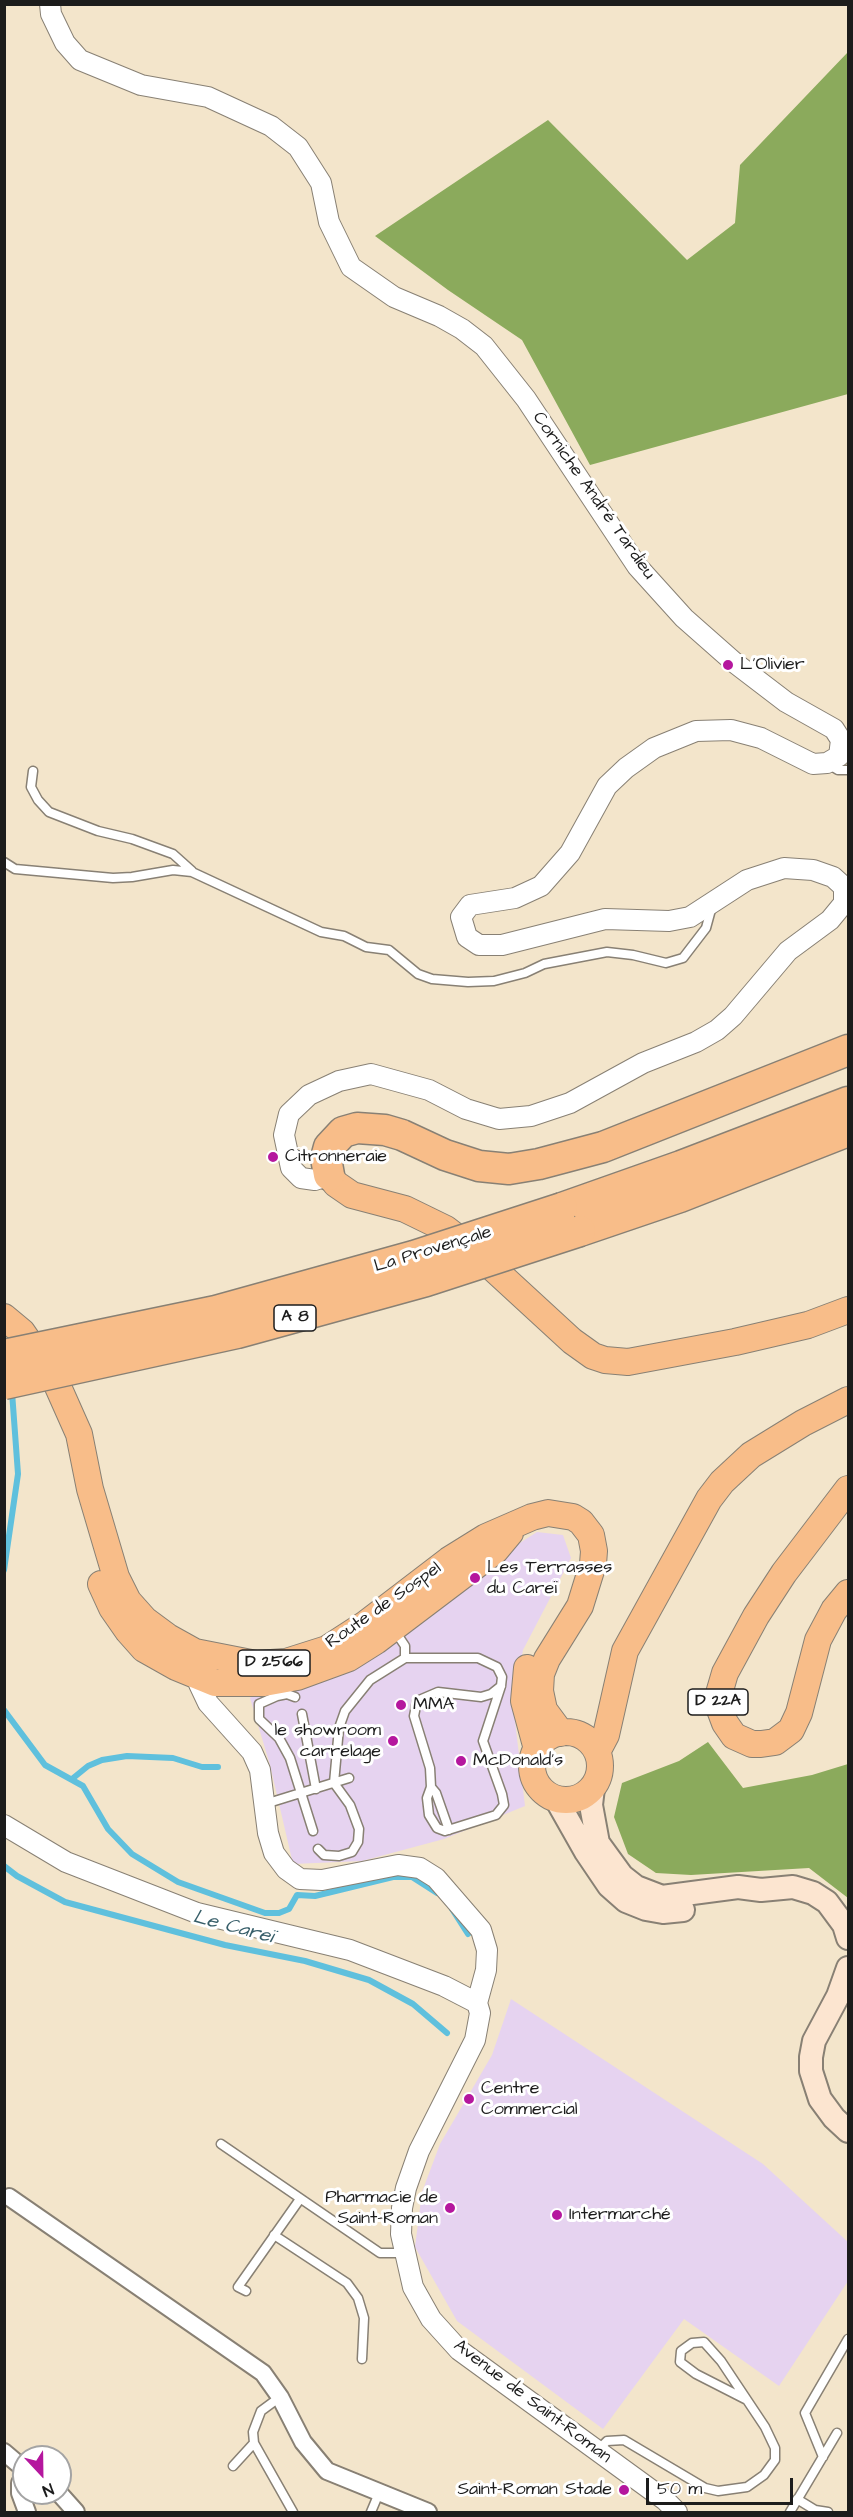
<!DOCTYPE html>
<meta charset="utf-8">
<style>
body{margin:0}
#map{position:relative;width:853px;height:2517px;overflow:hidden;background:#f3e5cb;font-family:"Architects Daughter",sans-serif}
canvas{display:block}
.frame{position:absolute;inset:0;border:6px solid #1c1c1c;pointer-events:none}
.north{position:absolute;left:12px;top:2445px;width:60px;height:60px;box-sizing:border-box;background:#fff;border:2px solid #a4a4a4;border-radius:50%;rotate:158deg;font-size:16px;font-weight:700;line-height:24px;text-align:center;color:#1c1c1c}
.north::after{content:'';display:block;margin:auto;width:21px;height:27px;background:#b5179e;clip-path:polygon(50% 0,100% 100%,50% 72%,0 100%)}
.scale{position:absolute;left:646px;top:2478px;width:147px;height:27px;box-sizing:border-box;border:3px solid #1c1c1c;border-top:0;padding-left:8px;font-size:18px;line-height:21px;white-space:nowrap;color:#1c1c1c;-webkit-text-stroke:4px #fff;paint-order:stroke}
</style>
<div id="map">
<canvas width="853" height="2517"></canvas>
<div class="frame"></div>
<div class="north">N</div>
<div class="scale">50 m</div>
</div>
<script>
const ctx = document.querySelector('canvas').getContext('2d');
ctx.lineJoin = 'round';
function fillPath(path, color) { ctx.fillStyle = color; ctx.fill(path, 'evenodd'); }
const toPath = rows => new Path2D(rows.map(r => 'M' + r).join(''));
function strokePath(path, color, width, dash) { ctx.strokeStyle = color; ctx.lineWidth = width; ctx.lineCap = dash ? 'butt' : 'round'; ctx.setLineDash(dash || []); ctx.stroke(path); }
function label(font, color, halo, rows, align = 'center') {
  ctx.font = font + ' "Architects Daughter",sans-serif'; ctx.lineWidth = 6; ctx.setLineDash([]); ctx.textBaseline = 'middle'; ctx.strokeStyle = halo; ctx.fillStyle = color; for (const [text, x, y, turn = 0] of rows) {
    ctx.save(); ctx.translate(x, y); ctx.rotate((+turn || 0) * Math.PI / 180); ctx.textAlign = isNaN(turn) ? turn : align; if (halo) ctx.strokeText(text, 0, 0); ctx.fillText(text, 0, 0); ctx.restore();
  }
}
const built = toPath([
 [537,1532,563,1535,571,1558,523,1650,513,1704,525,1806,444,1839,362,1861,293,1864,270,1765,250,1698,429,1601],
 [511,1999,763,2164,848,2242,848,2281,779,2386,684,2319,603,2429,457,2321,415,2247,422,2192,440,2144,492,2055]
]);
const forest = toPath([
 [848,52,848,394,590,465,522,340,448,290,375,236,548,120,687,260,735,223,740,165],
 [708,1742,743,1788,812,1775,848,1764,848,1898,809,1868,691,1875,656,1873,628,1854,614,1817,622,1783,679,1761]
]);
const stream = toPath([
 [4,1570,18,1474,12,1392],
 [4,1710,45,1765,83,1786,108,1829,132,1854,178,1882,265,1913,279,1913,289,1909,297,1895,315,1896,393,1877,412,1877,437,1893],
 [72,1779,88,1766,102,1760,127,1756,173,1758,202,1767,218,1767],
 [4,1866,17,1876,65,1902,225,1945,305,1961,369,1980,413,2004,447,2033],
 [452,1909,468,1934]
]);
const service = toPath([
 [828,764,838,770,848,770],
 [33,771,31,787,38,800,49,812,98,831,132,839,173,854,192,871],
 [4,862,15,869,113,878,132,877,173,870,192,872,321,932,344,936,366,947,389,950,418,974,432,979,468,982,494,981,525,973,544,964,607,952,633,955,666,963,683,958,706,928,712,906],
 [405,1658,478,1658,497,1667,502,1677,501,1686,483,1741,502,1794,504,1805,496,1815,445,1831,437,1828,429,1815,427,1798,431,1787,430,1768,414,1716,417,1701,438,1692,481,1697,491,1694,501,1686],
 [295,1697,287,1694,277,1696,259,1704,259,1719,279,1738,290,1758,313,1831],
 [302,1714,316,1789],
 [431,1787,436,1793,449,1830],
 [265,1804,349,1778],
 [318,1849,324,1855,339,1856,352,1852,358,1842,359,1829,350,1805,334,1783,339,1728,345,1711,370,1680,405,1658,405,1646,395,1631],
 [221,2144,380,2253,404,2253],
 [274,2235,347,2283,358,2298,364,2318,362,2359],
 [246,2291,238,2287,300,2199],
 [280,2397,261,2411,253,2432,254,2443,293,2512],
 [597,2451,607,2441,624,2440,705,2488,718,2491,747,2487,764,2475,775,2460,775,2448,765,2427,721,2361,704,2342,692,2343,681,2351,680,2362,696,2374,745,2399],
 [823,2457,805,2413,848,2339],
 [233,2466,254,2443],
 [797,2499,815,2510,828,2512],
 [371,2512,379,2493],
 [790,2512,837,2433]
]);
const minor = toPath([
 [9,2197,263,2373,280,2397,303,2442,327,2471,428,2512],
 [4,2452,24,2469],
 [24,2476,20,2483,20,2493,27,2512],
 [59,2493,76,2512]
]);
const tertiary = toPath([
 [50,4,51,14,65,43,80,60,141,85,208,97,271,126,298,147,321,183,329,222,351,267,394,297,439,316,462,329,484,346,526,399,637,566,684,618,735,663,786,702,834,729,841,740,839,756,827,763,813,764,761,738,731,730,696,731,654,748,626,768,607,786,570,853,541,886,515,898,470,905,461,917,467,937,479,945,502,945,605,919,669,921,690,917,747,880,784,868,813,870,833,877,844,887,844,903,830,920,788,951,733,1016,717,1030,696,1042,643,1063,570,1103,531,1116,499,1119,466,1109,429,1090,371,1074,339,1081,309,1095,289,1114,284,1135,291,1168,301,1178,315,1180,329,1175],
 [201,1666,199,1684,208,1703,252,1752,260,1770,268,1833,274,1853,286,1869,300,1879,322,1880,398,1865,420,1868,436,1878,481,1930,487,1950,486,1970,477,2003],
 [4,1825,66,1862,197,1913,350,1950,444,1986,477,2003],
 [477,2003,480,2013,475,2040,419,2151,406,2188,402,2208,401,2234,413,2287,431,2319,459,2350,665,2500,677,2512]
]);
const secondary = toPath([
 [593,1788,591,1805,598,1843,622,1876,636,1887,662,1897,738,1887,761,1890,793,1887,813,1893,827,1902,844,1925,848,1938],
 [556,1799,586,1852,609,1886,626,1901,646,1909,663,1912,683,1910],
 [848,1968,838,1996,814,2041,811,2057,811,2071,820,2099,834,2118,848,2131]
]);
const primary = toPath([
 [329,1175,336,1184,352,1195,405,1209,446,1229,472,1249,572,1341,593,1356,605,1360,628,1362,735,1342,808,1325,848,1310],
 [4,1317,22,1332,55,1380,79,1434,90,1489,116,1577,128,1601,145,1620,168,1637,195,1652,256,1664,286,1662,327,1649,364,1625,449,1560,486,1537,532,1517,548,1513,573,1517,581,1522,591,1535,594,1551,593,1564,580,1606,547,1659,541,1674,540,1691,544,1710,561,1733],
 [848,1489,784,1573,756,1616,725,1673,718,1697,719,1707,725,1723,734,1736,752,1744,761,1744,775,1742,791,1730,799,1713,818,1640,834,1610,848,1593],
 [101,1584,112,1608,128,1631,144,1649,176,1667,215,1683,264,1683,297,1677,349,1658,376,1641,495,1551,510,1533],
 [527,1668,524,1701,537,1749],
 '532 1766a34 34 0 1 1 68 0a34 34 0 1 1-68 0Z',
 [597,1752,606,1735,625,1651,709,1499,722,1482,751,1455,803,1423,848,1400]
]);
const motorway = toPath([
 [329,1175,326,1158,329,1147,343,1132,357,1128,385,1130,402,1135,445,1155,479,1166,509,1169,539,1164,603,1147,848,1050],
 [562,1208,681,1166,848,1102],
 [580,1231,680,1197,848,1131]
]);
const motorwayBridge = toPath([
 [4,1355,216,1311,414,1256,562,1208],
 [4,1384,237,1333,426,1281,580,1231]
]);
const markers = [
 [728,665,6,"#b5179e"],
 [273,1157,6,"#b5179e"],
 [475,1578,6,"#b5179e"],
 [401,1705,6,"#b5179e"],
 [393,1741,6,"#b5179e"],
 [461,1761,6,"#b5179e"],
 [469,2099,6,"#b5179e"],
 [450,2208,6,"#b5179e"],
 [557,2215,6,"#b5179e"],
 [624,2490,6,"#b5179e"]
];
const shields = [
 [295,1318,42],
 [274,1663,72],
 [718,1702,60]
];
const shieldNames = [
 ["A 8",295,1318],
 ["D 2566",274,1663],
 ["D 22A",718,1702]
];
const streetNames = [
 ["Corniche André Tardieu",593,496,55],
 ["La Provençale",433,1250,-17],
 ["Route de Sospel",384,1606,-35],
 ["Avenue de Saint-Roman",532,2402,37]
];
const poiNames = [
 ["L'Olivier",740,665],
 ["Citronneraie",285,1157],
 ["Les Terrasses",487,1568],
 ["du Careï",487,1589],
 ["MMA",413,1705],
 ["le showroom",381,1731,"right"],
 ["carrelage",381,1752,"right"],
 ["McDonald's",473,1761],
 ["Centre",481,2089],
 ["Commercial",481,2110],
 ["Pharmacie de",438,2198,"right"],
 ["Saint-Roman",438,2219,"right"],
 ["Intermarché",569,2215],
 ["Saint-Roman Stade",612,2490,"right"]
];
const waterNames = [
 ["Le Careï",233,1928,15]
];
fillPath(built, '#e6d3f0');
fillPath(forest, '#8baa5c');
strokePath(stream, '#5fc0dd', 6);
strokePath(service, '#888074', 11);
strokePath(minor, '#888074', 20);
strokePath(tertiary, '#888074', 22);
strokePath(secondary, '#888074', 26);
strokePath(primary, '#888074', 28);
strokePath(motorway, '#888074', 33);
strokePath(service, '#fff', 8);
strokePath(minor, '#fff', 16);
strokePath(tertiary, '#fff', 20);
strokePath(secondary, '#fce5d0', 22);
strokePath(primary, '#f8bd89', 26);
strokePath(motorway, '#f8bd89', 30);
strokePath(motorwayBridge, '#888074', 33, []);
strokePath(motorwayBridge, '#f8bd89', 30);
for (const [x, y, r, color] of markers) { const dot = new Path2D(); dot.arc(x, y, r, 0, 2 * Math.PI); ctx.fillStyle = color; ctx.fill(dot); strokePath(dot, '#fff', 2); }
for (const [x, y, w] of shields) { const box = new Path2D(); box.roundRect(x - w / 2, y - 13, w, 26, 4.5); ctx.fillStyle = '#fff'; ctx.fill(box); strokePath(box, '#1c1c1c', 1.5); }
label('bold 16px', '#1c1c1c', null, shieldNames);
label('18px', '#1c1c1c', '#fff', streetNames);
label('18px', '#1c1c1c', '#fff', poiNames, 'left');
label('italic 20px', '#375e69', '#fff', waterNames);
</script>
